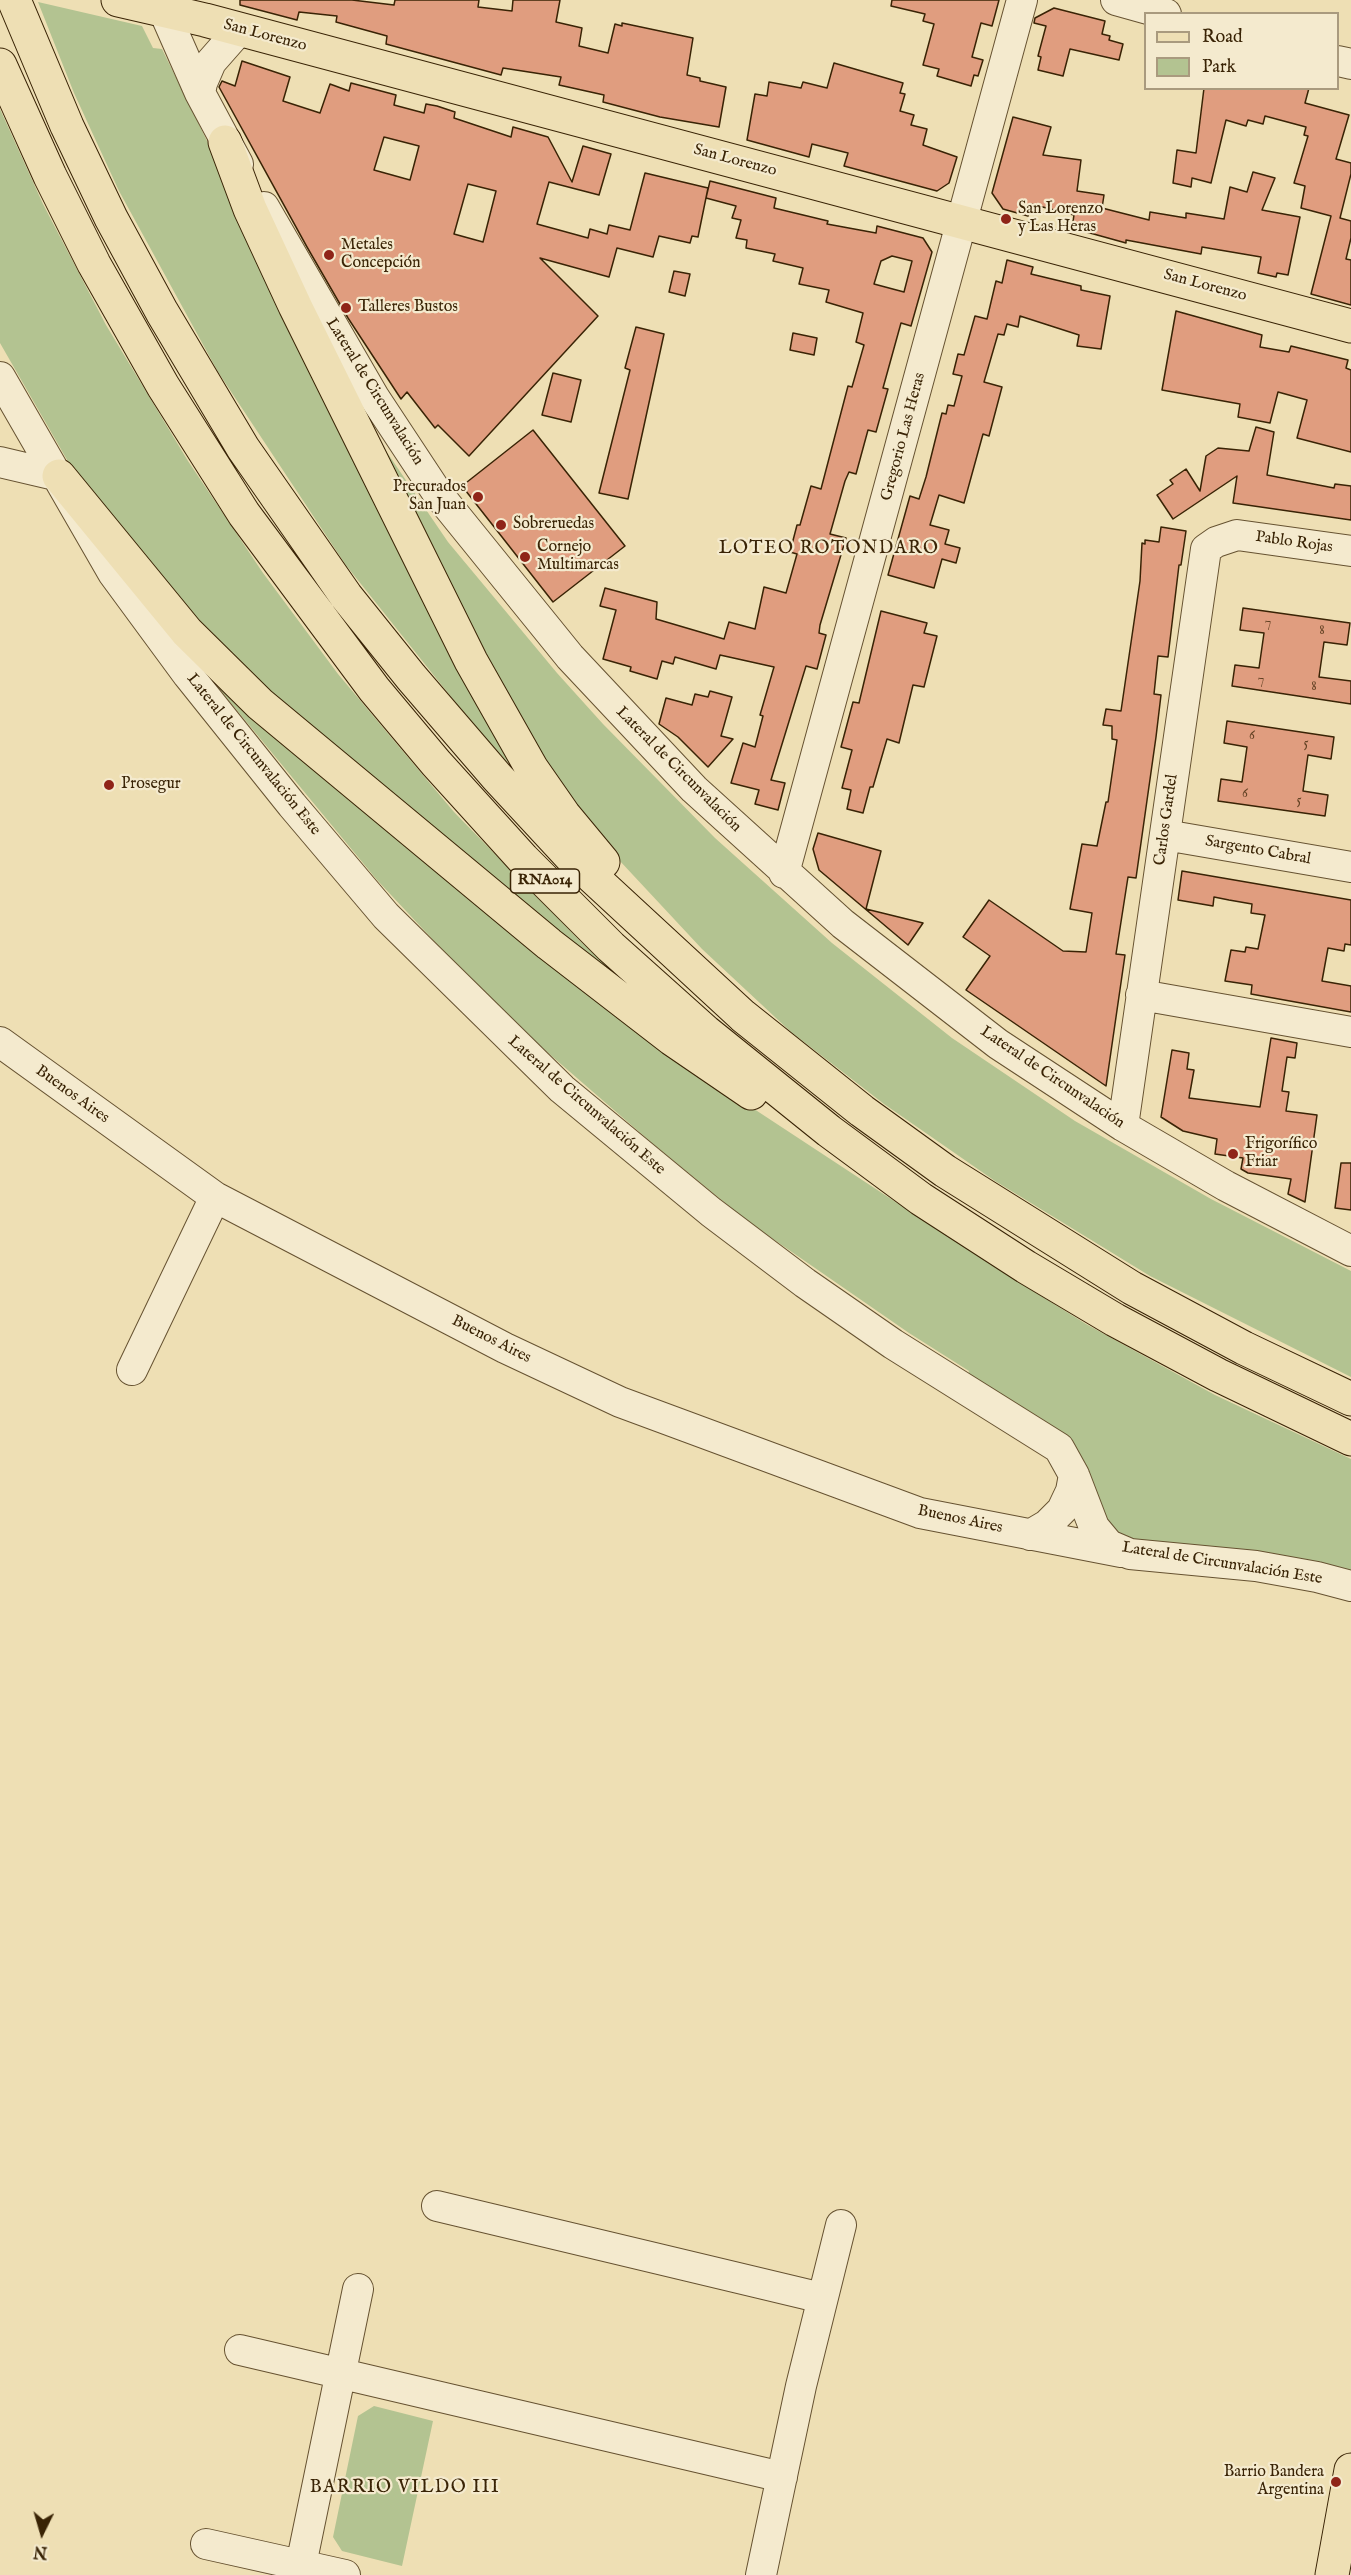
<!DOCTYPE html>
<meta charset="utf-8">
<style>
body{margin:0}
#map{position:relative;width:1351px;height:2575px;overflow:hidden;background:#eedfb4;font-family:"IM FELL English",serif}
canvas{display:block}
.legend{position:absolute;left:1144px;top:12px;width:195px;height:78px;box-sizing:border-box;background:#f4eace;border:2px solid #a99a7e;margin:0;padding:8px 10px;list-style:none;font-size:18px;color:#392305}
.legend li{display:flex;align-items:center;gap:12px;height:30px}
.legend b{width:30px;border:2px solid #a99a7e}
.north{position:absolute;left:12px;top:2503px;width:60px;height:60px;-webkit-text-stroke:4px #f4eace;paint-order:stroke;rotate:185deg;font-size:16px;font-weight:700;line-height:24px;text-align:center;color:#392305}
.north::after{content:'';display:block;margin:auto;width:21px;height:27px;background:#392305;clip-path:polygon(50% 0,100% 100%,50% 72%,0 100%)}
</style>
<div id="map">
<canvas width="1351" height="2575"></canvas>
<ul class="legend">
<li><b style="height:8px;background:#eedfb4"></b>Road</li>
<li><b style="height:16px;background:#b3c391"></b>Park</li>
</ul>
<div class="north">N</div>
</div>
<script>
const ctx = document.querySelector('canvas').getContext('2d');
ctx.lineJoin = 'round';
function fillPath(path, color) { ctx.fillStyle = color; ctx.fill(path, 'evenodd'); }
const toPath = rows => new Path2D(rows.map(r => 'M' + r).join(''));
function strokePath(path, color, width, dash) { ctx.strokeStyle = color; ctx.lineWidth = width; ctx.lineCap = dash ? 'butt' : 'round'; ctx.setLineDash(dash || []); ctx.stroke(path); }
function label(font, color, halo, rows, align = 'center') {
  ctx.font = font + ' "IM FELL English",serif'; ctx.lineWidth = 4.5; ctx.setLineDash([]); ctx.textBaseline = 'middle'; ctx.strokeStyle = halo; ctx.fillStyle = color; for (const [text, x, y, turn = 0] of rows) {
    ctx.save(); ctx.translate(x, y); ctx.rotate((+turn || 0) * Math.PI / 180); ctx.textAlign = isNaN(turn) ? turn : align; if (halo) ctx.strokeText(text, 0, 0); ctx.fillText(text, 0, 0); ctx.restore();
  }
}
const green = toPath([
 [38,2,142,26,153,48,162,49,515,770,475,727,345,564,218,372,119,191,74,93],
 [0,109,43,204,106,325,188,461,263,573,338,674,454,812,580,941,639,995,249,685,74,472,0,343],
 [373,428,384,448,448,542,557,673,603,724,715,838,832,943,952,1038,1075,1121,1211,1199,1351,1271,1351,1377,1150,1276,995,1181,884,1104,791,1032,702,949,619,860,564,790,532,742,488,664],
 [178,639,713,1082,990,1264,1086,1324,1215,1395,1351,1459,1351,1572,1281,1555,1144,1543,1122,1537,1105,1523,1078,1460,967,1378,969,1371,909,1333,747,1221,652,1143,532,1039,450,958,377,880],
 [374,2406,433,2421,402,2566,342,2551,333,2537,358,2416]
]);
const building = toPath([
 [240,0,352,0,394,5,395,0,479,0,478,7,512,11,513,0,560,0,556,22,582,28,579,46,608,53,615,24,622,26,622,23,693,38,687,75,700,78,700,81,726,87,719,127,660,117,603,102,604,95,559,85,561,77,503,68,501,75,386,44,387,36,336,22,337,16,299,12,297,20,240,5,240,0],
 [892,0,999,0,992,26,981,23,972,57,983,60,978,76,974,75,971,86,937,76,939,69,923,65,934,24,923,21,925,14,891,6,892,0],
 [1054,8,1105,21,1102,34,1110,36,1109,40,1123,44,1119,60,1070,49,1063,76,1038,70,1041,57,1038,56,1046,26,1034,23,1035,18,1054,8],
 [242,61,290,77,283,101,320,113,330,84,349,91,351,83,396,95,394,105,424,113,426,104,437,106,455,112,454,118,511,137,513,127,548,137,572,182,583,146,611,154,599,195,549,182,537,224,559,230,588,238,590,229,607,234,609,225,630,230,645,173,708,188,698,237,692,236,690,243,659,236,653,257,617,248,609,277,540,258,598,316,469,456,438,425,435,428,407,392,401,399,348,318,307,247,219,87,222,81,235,86,242,61],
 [384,137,419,146,410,180,374,170,384,137],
 [468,184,496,191,483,242,454,234,468,184],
 [834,63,903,83,900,93,905,94,900,111,914,115,911,125,927,129,923,145,957,157,949,183,937,191,844,166,848,153,812,144,809,157,747,140,755,94,767,96,769,82,801,88,803,82,827,88,834,63],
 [1204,88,1309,88,1305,103,1349,115,1336,159,1351,163,1351,174,1340,218,1351,221,1351,238,1346,259,1351,260,1351,305,1311,294,1331,216,1301,208,1305,186,1294,183,1308,136,1304,135,1306,127,1265,116,1263,124,1248,120,1246,126,1226,120,1211,183,1192,178,1191,187,1173,183,1177,150,1196,153,1204,88],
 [1013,117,1051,127,1043,155,1081,160,1077,191,1104,195,1102,208,1149,220,1150,212,1186,218,1186,213,1224,219,1230,187,1247,192,1253,172,1275,178,1262,210,1300,217,1288,275,1277,273,1276,277,1258,273,1261,257,1202,247,1201,254,1126,240,1126,243,1072,228,1074,215,1031,204,1028,216,1003,209,992,193,1013,117],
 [710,181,776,198,774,208,828,221,827,224,876,233,877,226,923,238,932,252,911,326,901,323,883,388,888,389,876,432,868,430,856,474,849,472,845,481,830,534,846,538,820,625,819,633,826,635,817,669,806,666,771,780,785,783,778,810,755,804,759,790,731,783,743,743,755,747,763,716,760,715,774,667,720,655,716,669,675,657,673,664,662,661,657,679,630,671,631,667,603,659,616,610,600,606,605,588,657,602,656,619,724,639,729,622,755,629,764,587,786,593,797,554,790,552,797,525,800,525,811,486,821,489,848,386,852,387,864,345,856,342,863,313,826,302,829,290,799,284,803,268,773,261,775,254,746,248,747,240,736,238,741,220,732,218,736,206,706,198,710,181],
 [892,256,912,261,904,292,874,284,881,261,892,256],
 [1007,260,1033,267,1031,274,1081,286,1081,290,1110,296,1101,349,1077,346,1079,335,1020,316,1018,327,1007,324,1004,335,998,334,984,382,1002,387,989,436,983,434,964,503,939,495,930,525,949,530,945,544,960,548,956,563,942,559,934,588,888,575,910,496,919,499,926,477,942,413,946,414,948,405,954,406,962,376,953,374,958,354,964,355,975,316,987,319,996,281,1002,283,1007,260],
 [674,271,690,274,685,296,669,292,674,271],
 [1176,311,1262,335,1260,347,1289,352,1291,346,1348,360,1346,368,1351,370,1351,452,1297,438,1307,400,1278,392,1270,423,1238,417,1240,404,1162,390,1176,311],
 [636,327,664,334,628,499,599,493,630,370,625,368,636,327],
 [793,333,817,338,814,355,790,350,793,333],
 [553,373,581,380,571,422,542,415,553,373],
 [1256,427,1274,432,1267,475,1334,488,1335,484,1351,486,1351,520,1233,503,1237,476,1173,519,1157,495,1173,484,1170,480,1186,469,1200,491,1206,456,1218,448,1249,451,1256,427],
 [533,430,625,546,553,602,462,486,533,430],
 [1161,527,1186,531,1181,565,1179,565,1168,657,1158,656,1154,694,1161,695,1156,737,1136,878,1128,877,1116,954,1125,955,1106,1086,966,990,990,956,963,937,989,900,1063,951,1086,952,1092,913,1070,909,1082,844,1097,846,1106,802,1108,802,1117,740,1112,739,1112,726,1103,725,1106,709,1121,711,1140,581,1142,543,1145,544,1145,540,1159,542,1161,527],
 [1243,608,1350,623,1347,645,1324,642,1319,677,1351,681,1351,704,1232,686,1235,665,1259,668,1264,633,1240,630,1243,608],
 [881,611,927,623,924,633,937,636,924,687,913,685,899,743,887,739,873,787,870,787,863,813,847,809,851,790,842,788,852,750,841,747,853,702,859,703,881,611],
 [710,691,732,697,721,736,733,739,708,767,678,737,659,724,666,698,692,705,695,694,708,697,710,691],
 [1227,721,1334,737,1331,759,1308,755,1303,791,1328,795,1325,816,1218,801,1221,779,1242,782,1247,747,1224,743,1227,721],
 [818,833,881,851,866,909,923,923,908,945,819,870,813,849,818,833],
 [1182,871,1351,900,1351,945,1345,944,1344,951,1328,948,1322,981,1351,986,1351,1012,1251,994,1252,985,1225,981,1231,950,1245,952,1246,947,1258,949,1265,915,1251,913,1252,904,1229,900,1214,897,1213,906,1178,900,1182,871],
 [1271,1038,1297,1043,1295,1058,1287,1057,1282,1091,1289,1092,1286,1111,1317,1115,1305,1202,1288,1194,1291,1179,1248,1173,1241,1169,1243,1158,1215,1154,1217,1139,1183,1131,1161,1117,1172,1050,1189,1053,1187,1069,1194,1070,1189,1098,1260,1107,1271,1038],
 [1341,1163,1351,1163,1351,1210,1335,1208,1341,1163]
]);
const minor = toPath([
 [159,0,200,93,238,164],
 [1116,0,1166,14],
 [1338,61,1351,64],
 [200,93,202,83,211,62,240,29],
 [264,207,374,397,438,494,570,657,694,789,843,924,998,1044,1123,1126,1226,1186,1351,1251],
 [0,377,113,573,188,675,292,805,386,916,562,1089,711,1212,805,1283,893,1344,1059,1448,1074,1475,1094,1527,1109,1545,1130,1554,1256,1566,1317,1577,1351,1586],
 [0,462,59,476],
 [1165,835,1351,867],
 [784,873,1022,0],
 [1141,995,1351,1032],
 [0,1042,215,1197,505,1348,620,1402,920,1513,1121,1552],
 [1123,1126,1206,549,1216,542,1237,535,1351,551],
 [132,1370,215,1197],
 [1030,1535,1047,1525,1062,1510,1071,1491,1074,1475],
 [437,2206,822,2298],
 [240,2350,782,2477],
 [206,2544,345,2575],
 [301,2565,358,2289],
 [761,2575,801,2386,841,2225]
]);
const major = toPath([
 [118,0,205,20,1351,326],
 [1332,2575,1351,2470]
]);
const highway = toPath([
 [14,0,67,126,111,218,162,312,243,448,346,596,411,677,497,777,573,859,743,1016,862,1111,945,1171,1132,1288,1244,1348,1351,1399],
 [0,65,50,176,94,264,163,386,244,514,374,689,436,763,523,859,611,947,706,1032,829,1131,921,1199,1026,1267,1115,1320,1218,1375,1351,1439],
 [225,142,250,209,295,306,471,661,532,769,564,815,603,862],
 [59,476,187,632,260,704,549,944,672,1039,751,1093]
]);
const markers = [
 [1006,219,6,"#8f2418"],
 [329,255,6,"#8f2418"],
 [346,308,6,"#8f2418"],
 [478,497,6,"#8f2418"],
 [501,525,6,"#8f2418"],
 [525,557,6,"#8f2418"],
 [109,785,6,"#8f2418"],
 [1233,1154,6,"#8f2418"],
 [1336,2482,6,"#8f2418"]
];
const numberNames = [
 ["7",1268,623],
 ["8",1322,631],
 ["7",1261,680],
 ["8",1314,687],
 ["6",1252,736],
 ["5",1306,744],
 ["6",1245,794],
 ["5",1299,801]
];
const shields = [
 [545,881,69]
];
const shieldNames = [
 ["RNA014",545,881]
];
const streetNames = [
 ["San Lorenzo",265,36,15],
 ["San Lorenzo",735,161,15],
 ["San Lorenzo",1205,286,15],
 ["Lateral de Circunvalación",374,392,58],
 ["Gregorio Las Heras",904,437,-75],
 ["Pablo Rojas",1294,543,8],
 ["Lateral de Circunvalación Este",253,755,51],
 ["Lateral de Circunvalación",678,770,45],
 ["Carlos Gardel",1167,820,-82],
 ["Sargento Cabral",1258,851,10],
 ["Lateral de Circunvalación",1052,1078,34],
 ["Buenos Aires",72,1095,36],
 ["Lateral de Circunvalación Este",586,1106,41],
 ["Buenos Aires",491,1340,27],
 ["Buenos Aires",960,1520,12],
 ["Lateral de Circunvalación Este",1222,1564,9]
];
const poiNames = [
 ["San Lorenzo",1018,210],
 ["y Las Heras",1018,228],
 ["Metales",341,246],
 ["Concepción",341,264],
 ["Talleres Bustos",358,308],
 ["Precurados",466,488,"right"],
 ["San Juan",466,506,"right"],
 ["Sobreruedas",513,525],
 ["Cornejo",537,548],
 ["Multimarcas",537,566],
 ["Prosegur",121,785],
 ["Frigorífico",1245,1145],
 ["Friar",1245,1163],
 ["Barrio Bandera",1324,2473,"right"],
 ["Argentina",1324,2491,"right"]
];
const neighbourhoodNames = [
 ["LOTEO ROTONDARO",829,549],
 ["BARRIO VILDO III",405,2488]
];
fillPath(green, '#b3c391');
fillPath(building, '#e09d7f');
strokePath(building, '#392305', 1.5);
strokePath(minor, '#665231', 32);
strokePath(major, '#392305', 35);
strokePath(highway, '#392305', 35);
strokePath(minor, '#f4eace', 30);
strokePath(major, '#eedfb4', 33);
strokePath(highway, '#eedfb4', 33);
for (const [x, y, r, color] of markers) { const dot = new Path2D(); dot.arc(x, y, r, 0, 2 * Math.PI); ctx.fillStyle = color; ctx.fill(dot); strokePath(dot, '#f4eace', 2); }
label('14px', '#634224', null, numberNames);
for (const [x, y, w] of shields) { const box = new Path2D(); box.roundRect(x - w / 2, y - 12, w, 24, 4.5); ctx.fillStyle = '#f4eace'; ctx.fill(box); strokePath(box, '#392305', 1.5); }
label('bold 15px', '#392305', null, shieldNames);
label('16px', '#392305', '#f4eace', streetNames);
label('16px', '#392305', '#f4eace', poiNames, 'left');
ctx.letterSpacing = '1.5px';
label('18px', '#392305', '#f4eace', neighbourhoodNames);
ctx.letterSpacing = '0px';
</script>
